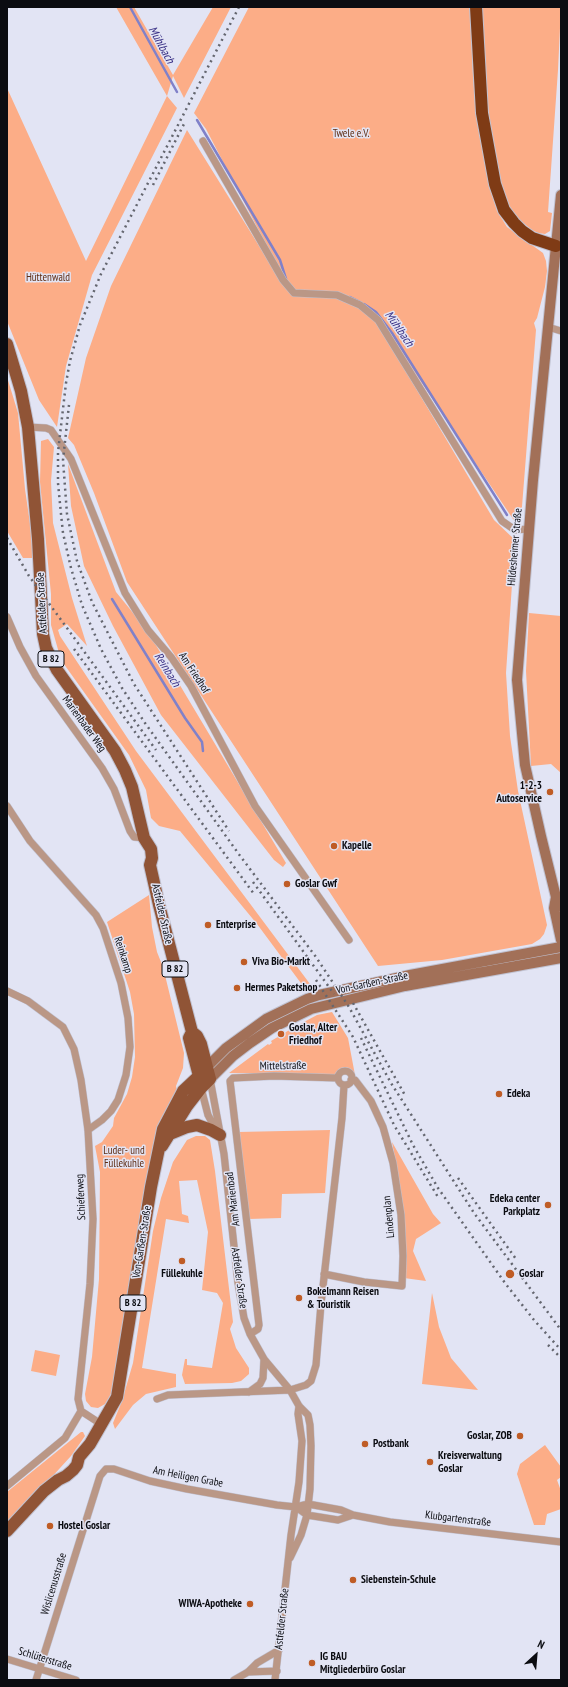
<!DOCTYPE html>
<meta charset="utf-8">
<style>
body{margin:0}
#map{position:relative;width:568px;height:1687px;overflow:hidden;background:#e2e4f4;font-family:"PT Sans Narrow",sans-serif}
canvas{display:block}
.frame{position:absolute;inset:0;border:8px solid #0b0c11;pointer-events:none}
.north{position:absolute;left:516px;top:1635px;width:40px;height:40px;-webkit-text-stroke:3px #e2e4f4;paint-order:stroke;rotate:26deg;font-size:11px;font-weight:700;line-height:16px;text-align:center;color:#0b0c11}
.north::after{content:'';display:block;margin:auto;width:14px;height:18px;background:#0b0c11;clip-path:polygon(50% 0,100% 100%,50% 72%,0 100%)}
</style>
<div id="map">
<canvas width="568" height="1687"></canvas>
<div class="frame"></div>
<div class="north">N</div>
</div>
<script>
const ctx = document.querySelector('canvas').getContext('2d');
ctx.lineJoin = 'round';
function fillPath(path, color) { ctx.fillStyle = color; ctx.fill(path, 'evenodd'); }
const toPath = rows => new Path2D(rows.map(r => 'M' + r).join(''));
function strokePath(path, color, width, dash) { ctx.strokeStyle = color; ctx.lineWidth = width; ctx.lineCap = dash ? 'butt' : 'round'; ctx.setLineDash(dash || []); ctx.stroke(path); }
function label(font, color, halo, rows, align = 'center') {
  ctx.font = font + ' "PT Sans Narrow",sans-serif'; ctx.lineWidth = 3; ctx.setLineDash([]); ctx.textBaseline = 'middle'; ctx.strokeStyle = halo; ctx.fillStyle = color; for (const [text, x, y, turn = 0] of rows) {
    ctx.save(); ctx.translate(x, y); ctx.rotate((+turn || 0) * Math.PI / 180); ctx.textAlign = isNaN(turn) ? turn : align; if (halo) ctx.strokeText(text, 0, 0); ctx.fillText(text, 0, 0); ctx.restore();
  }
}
const green = toPath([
 [116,7,134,7,173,75,213,7,231,7,184,98,173,76,167,96,177,108,92,275,66,366,57,427,39,400,7,321,7,88,86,261,167,96],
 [249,7,470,7,473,76,476,113,488,181,497,211,507,227,543,253,546,261,547,271,545,287,537,318,534,323,536,330,521,519,517,525,378,318,337,293,295,291,284,279,206,129,194,113],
 [481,7,561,7,558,70,548,212,552,213,550,231,545,234,538,233,532,230,517,218,508,205,498,175,489,120],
 [187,130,281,281,293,294,337,296,360,306,375,319,494,520,515,540,506,673,510,736,518,791,547,925,544,934,540,939,532,944,442,960,378,966,127,582,94,493,74,445,68,438,86,358,111,286],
 [7,377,18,413,25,489,35,558,23,558,7,531],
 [48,439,54,447,51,481,53,523,72,598,87,646,67,624,58,630,60,636,136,751,313,988,306,990,257,924,180,831,159,826,151,818,146,790,129,755,61,660,51,625,51,594,40,482,41,441],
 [68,464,116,592,147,630,286,863,283,867,274,860,161,715,113,626,84,566,71,506],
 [529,613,561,616,561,773,551,764,531,766,526,671],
 [149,895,152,927,157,952,163,967,184,1053,183,1068,176,1086,177,1091,116,1377,111,1394,105,1404,98,1408,91,1407,86,1401,85,1394,92,1357,99,1279,100,1172,95,1146,102,1142,113,1126,114,1118,127,1094,132,1077,135,1057,134,1014,130,992,107,922],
 [332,1012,348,1038,355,1075,229,1073,268,1044,269,1045,272,1043,271,1041,291,1029,317,1015],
 [330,1130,325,1193,282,1194,281,1218,249,1219,238,1132],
 [196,1136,205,1136,210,1140,215,1171,233,1322,230,1329,236,1348,249,1368,249,1374,241,1381,232,1383,185,1384,182,1375,185,1359,187,1359,187,1365,212,1368,223,1303,217,1293,202,1290,208,1232,197,1180,179,1181,182,1214,188,1216,189,1223,166,1219,142,1368,176,1374,176,1387,146,1394,133,1405,115,1429,113,1423,122,1401,133,1363,153,1231,161,1198,173,1162,187,1140],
 [392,1142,433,1214,441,1223,416,1239,413,1251,426,1281,404,1278,400,1187],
 [432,1293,439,1327,451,1358,478,1390,422,1384],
 [35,1350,60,1355,56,1376,31,1371],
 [81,1432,83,1432,85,1436,71,1456,7,1526,7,1492],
 [545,1445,561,1467,561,1477,557,1480,561,1491,561,1509,547,1514,545,1525,534,1525,517,1474,520,1464]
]);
const stream = toPath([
 [130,7,177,92],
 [197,120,280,260,286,279],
 [350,297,360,302],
 [364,304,376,312,392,333,507,515],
 [112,599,185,718,202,742,203,751]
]);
const street = toPath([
 [203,141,283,280,294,293,337,295,360,305,378,320,502,521,515,530,528,529],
 [548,327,561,331],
 [28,427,46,428,51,430,71,459,125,593,148,630,171,657,191,686,255,806,349,940],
 [7,617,20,647,36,676,102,768,114,789,130,831,134,837,144,838],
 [7,806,30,841,96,915,103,928,121,983,128,1018,130,1047,126,1075,118,1100,111,1111,102,1120,88,1130],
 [7,991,28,1001,63,1027,74,1049,81,1080,88,1130,93,1219,90,1284,78,1399,81,1411,101,1424],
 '338 1078a7 7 0 1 1 14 0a7 7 0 1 1-14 0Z',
 [210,1079,224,1154,238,1283,244,1318,250,1334,264,1359,290,1390,299,1406,308,1415,310,1425,311,1446,310,1489,307,1515,301,1535,290,1558],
 [201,1088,208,1115,217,1132],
 [324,1274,364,1282,402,1286,403,1256,401,1215,393,1163,383,1127,371,1101,355,1080,351,1080],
 [250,1334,258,1329,259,1325,230,1081,233,1078,274,1076,338,1078],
 [249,1392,260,1384,263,1378,264,1359],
 [157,1399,168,1395,290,1390,306,1385,311,1381,316,1365,321,1304,342,1118,344,1085],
 [7,1486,65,1438,81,1411],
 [296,1507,307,1515,338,1520,353,1515],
 [7,1659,76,1680],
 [248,1672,277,1671],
 [36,1680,100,1476,106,1469,114,1469,150,1481,187,1489,277,1505,296,1507,308,1504,341,1510,353,1515,390,1522,561,1542],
 [234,1680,248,1672,257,1663,279,1650],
 [275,1680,291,1535,299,1482,302,1441,298,1414,299,1406]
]);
const secondary = toPath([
 [561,195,533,480,517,680,525,765,541,836,556,897,561,906],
 [556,897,554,908,561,940],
 [202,1072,226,1048,266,1019,307,999,319,995,410,975,561,947],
 [210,1079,233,1056,250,1043,272,1028,311,1009,405,986,561,958]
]);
const primary = toPath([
 [7,344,21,391,28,427,38,539,43,634,46,648,57,670,115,751,125,770,132,787,144,838,151,849,152,858,150,865,159,905,192,1032,189,1038,199,1076,183,1091,163,1129,151,1187,117,1397,90,1444,79,1457,77,1465,73,1470,66,1476,58,1480,44,1491,7,1531],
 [170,1134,187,1127,197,1125,211,1130,220,1135],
 [162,1146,187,1106,201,1088,210,1079,201,1044,197,1036,192,1032]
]);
const highway = toPath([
 [476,7,482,113,495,184,504,210,514,223,522,231,532,238,556,246]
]);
const rail = toPath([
 [239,7,101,274,80,325,70,361,66,383,58,452,58,483,61,514,63,533,71,568,82,605,101,649,122,688,145,723,238,853,316,957,349,1007,391,1083,474,1213,561,1330],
 [153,185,184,124],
 [69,405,63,460,67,514,77,561,92,602,134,684,229,831],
 [7,538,29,576,156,750],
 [74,649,254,894],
 [253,882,334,994],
 [316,980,353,1037,394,1125,438,1197],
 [353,1003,406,1097],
 [361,1038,413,1145,438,1188,505,1283,534,1320,561,1350],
 [458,1178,516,1259],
 [548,1345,561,1358]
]);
const markers = [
 [550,792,4,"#bf5c25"],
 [334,846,4,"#bf5c25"],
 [287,884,4,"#bf5c25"],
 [208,925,4,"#bf5c25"],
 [244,962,4,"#bf5c25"],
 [237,988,4,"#bf5c25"],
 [281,1034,4,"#bf5c25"],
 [499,1094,4,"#bf5c25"],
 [548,1205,4,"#bf5c25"],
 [182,1261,4,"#bf5c25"],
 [510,1274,5,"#bf5c25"],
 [299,1298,4,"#bf5c25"],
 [520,1436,4,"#bf5c25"],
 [365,1444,4,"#bf5c25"],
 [430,1462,4,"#bf5c25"],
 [50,1526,4,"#bf5c25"],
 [353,1580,4,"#bf5c25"],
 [250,1604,4,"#bf5c25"],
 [312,1663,4,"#bf5c25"]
];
const shields = [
 [51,659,26],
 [175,969,26],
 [133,1303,26]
];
const shieldNames = [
 ["B 82",51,659],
 ["B 82",175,969],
 ["B 82",133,1303]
];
const parkNames = [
 ["Twele e.V.",351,134],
 ["Hüttenwald",48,278],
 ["Luder- und",124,1151],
 ["Füllekuhle",124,1164]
];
const streetNames = [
 ["Hildesheimer Straße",515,547,-85],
 ["Astfelder Straße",42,603,-93],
 ["Am Friedhof",194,673,57],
 ["Marienbader Weg",84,724,54],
 ["Astfelder Straße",162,914,77],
 ["Reinkamp",123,955,72],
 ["Von-Garßen-Straße",372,983,-12],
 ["Mittelstraße",283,1066,-1],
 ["Schieferweg",81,1197,-93],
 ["Am Marienbad",233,1199,-97],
 ["Lindenplan",389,1217,-96],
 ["Von-Garßen-Straße",142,1242,-81],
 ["Astfelder Straße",239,1278,82],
 ["Am Heiligen Grabe",188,1477,11],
 ["Klubgartenstraße",458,1519,7],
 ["Wislicenusstraße",54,1584,-73],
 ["Astfelder Straße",282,1619,-84],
 ["Schlüterstraße",45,1659,17]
];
const poiNames = [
 ["1-2-3",542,786,"right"],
 ["Autoservice",542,799,"right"],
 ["Kapelle",342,846],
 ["Goslar Gwf",295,884],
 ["Enterprise",216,925],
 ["Viva Bio-Markt",252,962],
 ["Hermes Paketshop",245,988],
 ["Goslar, Alter",289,1028],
 ["Friedhof",289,1041],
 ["Edeka",507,1094],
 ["Edeka center",540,1199,"right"],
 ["Parkplatz",540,1212,"right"],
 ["Füllekuhle",182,1274,"center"],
 ["Goslar",519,1274],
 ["Bokelmann Reisen",307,1292],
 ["& Touristik",307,1305],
 ["Goslar, ZOB",512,1436,"right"],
 ["Postbank",373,1444],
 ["Kreisverwaltung",438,1456],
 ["Goslar",438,1469],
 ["Hostel Goslar",58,1526],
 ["Siebenstein-Schule",361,1580],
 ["WIWA-Apotheke",242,1604,"right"],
 ["IG BAU",320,1657],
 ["Mitgliederbüro Goslar",320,1670]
];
const waterNames = [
 ["Mühlbach",161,45,61],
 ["Mühlbach",399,329,55],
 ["Reinbach",167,670,58]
];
fillPath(green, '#fcad87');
strokePath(stream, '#8081c9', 2.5);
strokePath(street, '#c0c1d0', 8);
strokePath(secondary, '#c0c1d0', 12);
strokePath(primary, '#c0c1d0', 14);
strokePath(highway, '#c0c1d0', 14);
strokePath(street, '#ba9786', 7);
strokePath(secondary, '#a27058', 10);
strokePath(primary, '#905436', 12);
strokePath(highway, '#7f3b15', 12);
strokePath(rail, '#64666f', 2.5, [2, 4]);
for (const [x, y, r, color] of markers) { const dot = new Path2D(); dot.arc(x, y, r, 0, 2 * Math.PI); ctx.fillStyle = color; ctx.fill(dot); strokePath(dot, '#e2e4f4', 1.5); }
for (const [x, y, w] of shields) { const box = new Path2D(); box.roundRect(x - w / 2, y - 8, w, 16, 3); ctx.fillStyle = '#e2e4f4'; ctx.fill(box); strokePath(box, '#0b0c11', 1); }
label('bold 10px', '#0b0c11', null, shieldNames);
label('11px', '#5f2d13', '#e2e4f4', parkNames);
label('11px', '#0b0c11', '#e2e4f4', streetNames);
label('bold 11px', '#0b0c11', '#e2e4f4', poiNames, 'left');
label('italic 12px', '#3a3186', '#e2e4f4', waterNames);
</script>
